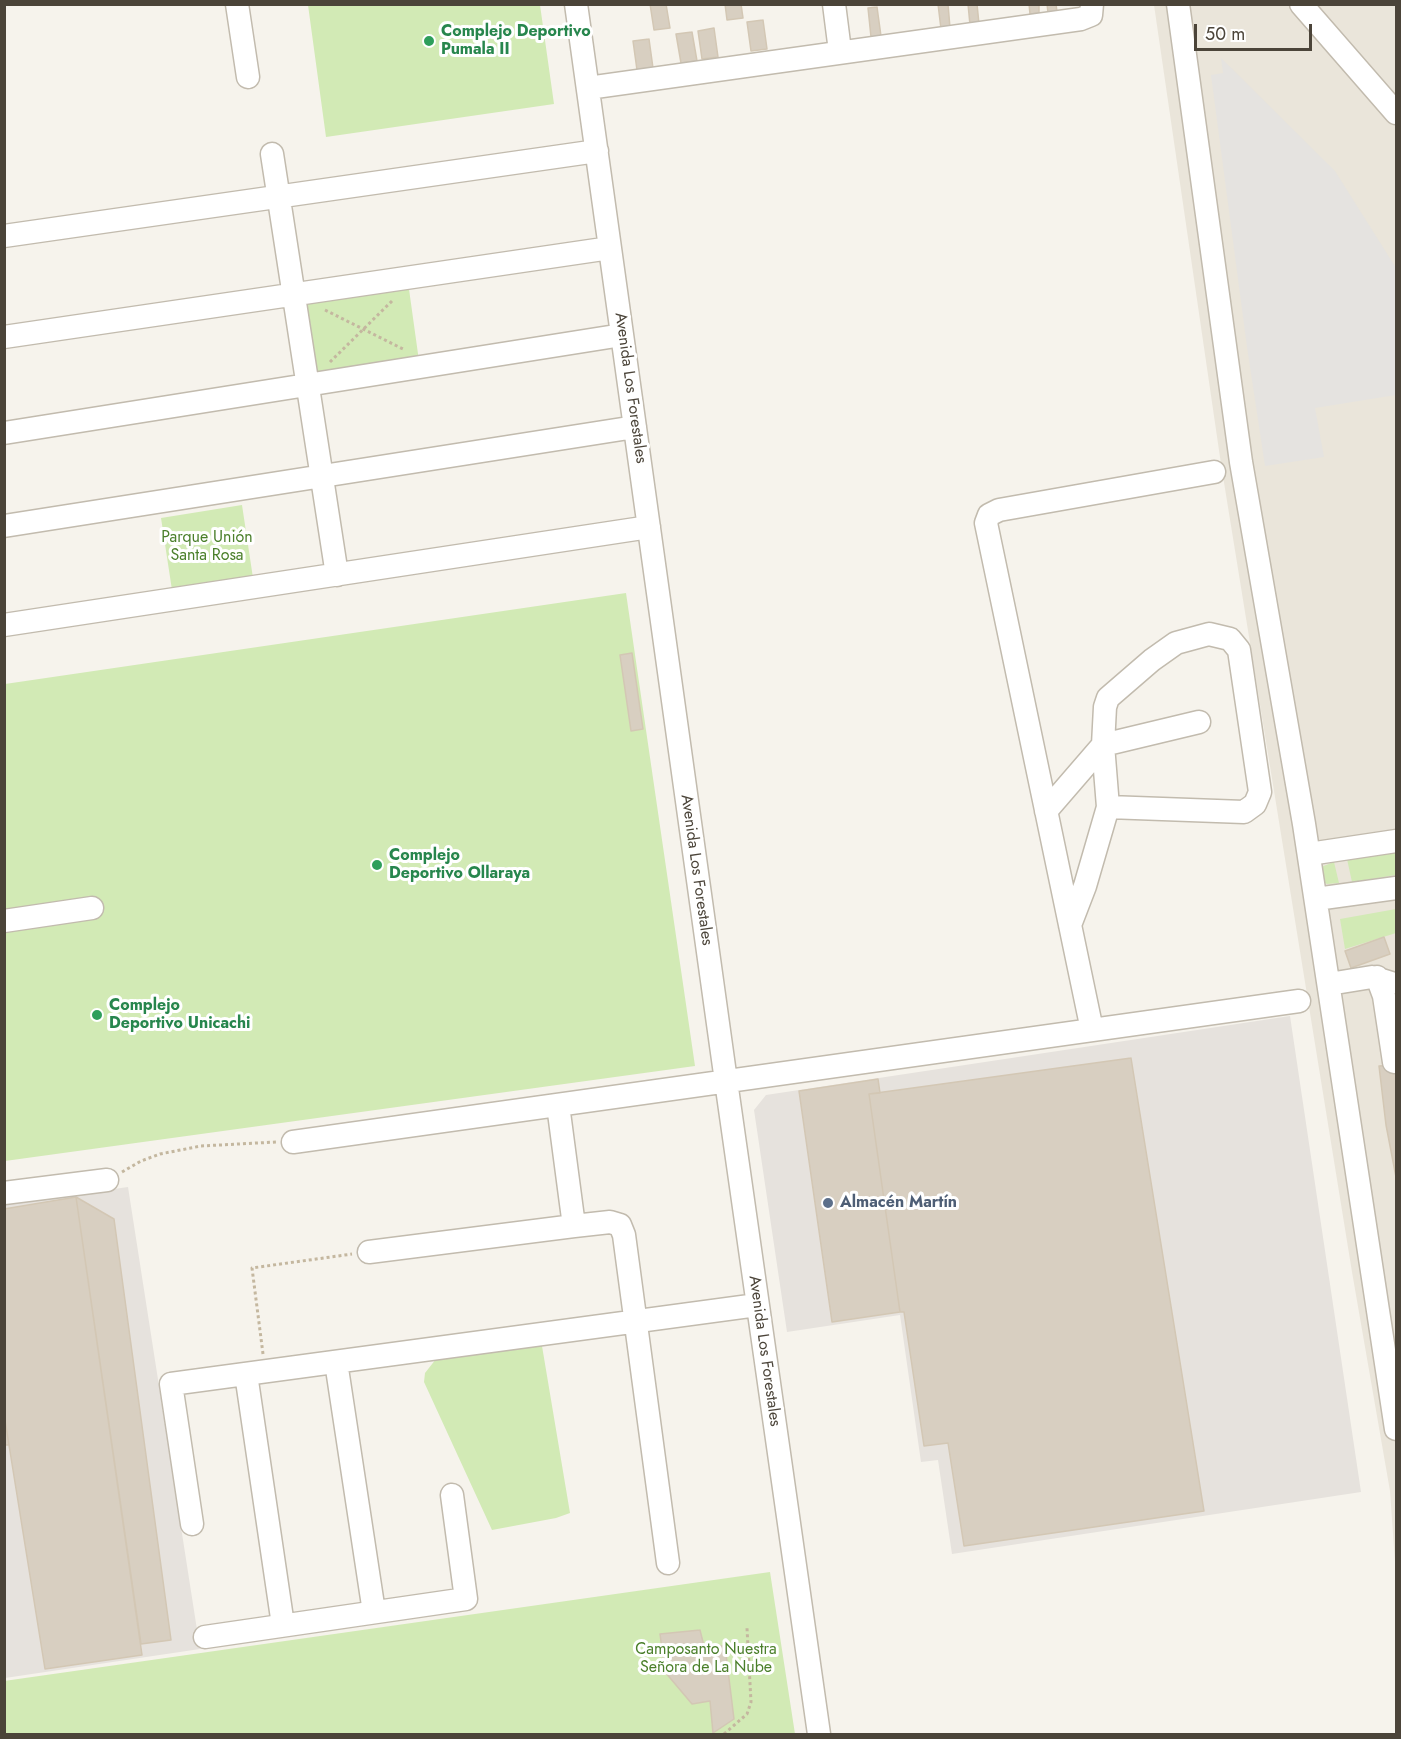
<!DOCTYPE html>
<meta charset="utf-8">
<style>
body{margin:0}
#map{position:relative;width:1401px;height:1739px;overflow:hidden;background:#f6f3ec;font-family:Jost,sans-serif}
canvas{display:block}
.frame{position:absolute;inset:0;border:6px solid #4b4439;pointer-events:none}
.scale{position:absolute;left:1194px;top:24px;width:118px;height:27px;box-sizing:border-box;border:3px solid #4b4439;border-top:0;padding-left:8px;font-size:18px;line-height:21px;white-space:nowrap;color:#4b4439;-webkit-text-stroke:4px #fff;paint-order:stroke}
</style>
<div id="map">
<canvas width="1401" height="1739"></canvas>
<div class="frame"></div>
<div class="scale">50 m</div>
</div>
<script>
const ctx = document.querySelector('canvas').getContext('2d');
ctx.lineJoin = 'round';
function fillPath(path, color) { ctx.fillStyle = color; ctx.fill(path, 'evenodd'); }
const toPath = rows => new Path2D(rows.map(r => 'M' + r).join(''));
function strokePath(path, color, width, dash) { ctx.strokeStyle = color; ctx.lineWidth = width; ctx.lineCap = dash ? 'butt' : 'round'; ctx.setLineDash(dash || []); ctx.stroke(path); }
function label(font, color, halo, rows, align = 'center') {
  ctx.font = font + ' Jost,sans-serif'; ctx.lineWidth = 6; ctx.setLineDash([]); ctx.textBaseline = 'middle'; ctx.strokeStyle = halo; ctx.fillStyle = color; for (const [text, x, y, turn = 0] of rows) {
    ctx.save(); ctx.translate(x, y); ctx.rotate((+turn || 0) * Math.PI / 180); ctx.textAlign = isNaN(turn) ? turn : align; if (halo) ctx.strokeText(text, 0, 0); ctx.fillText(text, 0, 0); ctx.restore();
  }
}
const residential = toPath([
 [1154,5,1396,5,1396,1576,1390,1491,1352,1272,1221,464]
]);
const industrial = toPath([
 [1290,1016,1361,1492,952,1554,938,1460,921,1462,900,1315,787,1332,754,1110,766,1095],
 [128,1187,200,1649,5,1678,4,1205]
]);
const green = toPath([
 [308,5,540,5,554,104,326,137],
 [408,282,419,361,312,377,300,299],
 [242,505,253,578,172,590,161,518],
 [626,593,695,1066,5,1161,5,684],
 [1396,850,1396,875,1352,882,1347,859],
 [1334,862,1339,883,1327,884,1323,882,1321,867],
 [1396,909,1396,933,1345,949,1340,919],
 [542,1346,570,1513,556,1518,492,1530,424,1382,425,1373,436,1359],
 [770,1572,795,1734,5,1734,4,1681]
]);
const parking = toPath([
 [1221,58,1335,171,1396,268,1396,395,1315,408,1324,457,1265,466,1247,347,1211,75,1223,73]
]);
const building = toPath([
 [650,4,666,4,670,28,654,30,650,4],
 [725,4,741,4,743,18,727,20,725,4],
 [938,4,948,4,950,28,941,29,938,4],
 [968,4,977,4,979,24,970,25,968,4],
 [1029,4,1039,4,1039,13,1030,14,1029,4],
 [1047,4,1056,4,1057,12,1048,13,1047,4],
 [877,7,881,36,871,37,868,8,877,7],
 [763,20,767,49,751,51,747,22,763,20],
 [714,28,718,57,702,59,698,31,714,28],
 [692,32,697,61,681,63,676,34,692,32],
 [649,39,653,68,637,70,633,41,649,39],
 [632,653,643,729,631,731,620,655,632,653],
 [1384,937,1390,954,1351,968,1345,951,1384,937],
 [1131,1058,1204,1511,964,1546,948,1443,924,1446,904,1312,900,1312,869,1094,1131,1058],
 [1396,1065,1396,1177,1386,1125,1379,1066,1396,1065],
 [878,1079,880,1093,869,1094,900,1312,832,1322,799,1091,878,1079],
 [76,1197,142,1655,45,1669,4,1414,4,1209,76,1197],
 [76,1197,114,1219,171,1640,141,1644,76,1197],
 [4,1414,9,1445,4,1445,4,1414],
 [700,1630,704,1646,725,1646,734,1719,713,1733,710,1701,692,1704,665,1672,660,1634,700,1630]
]);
const path = toPath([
 [325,310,405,350],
 [330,362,394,299],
 [122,1172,141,1161,160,1154,201,1146,276,1142],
 [263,1354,252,1268,352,1254],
 [724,1734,747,1714,751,1702,747,1628]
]);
const minor = toPath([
 [237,4,248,77],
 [576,4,726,1081,819,1734],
 [834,4,840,51],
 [1178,4,1241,462,1304,824,1396,1429],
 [1301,4,1396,113],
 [588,88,1081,19,1091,15,1092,4],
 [272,154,337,575],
 [4,236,597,151],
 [4,337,610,248],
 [4,433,622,335],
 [4,526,635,427],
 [4,625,649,527],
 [1046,811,1103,745,1199,722],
 [1309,854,1396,841],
 [1316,899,1396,888],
 [4,921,92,908],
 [1070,925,1085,886,1108,807,1103,745,1105,707,1108,698,1152,660,1176,643,1209,634,1230,639,1239,650,1260,792,1255,804,1244,812,1108,807],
 [1377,977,1384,996,1394,1062],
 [1329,984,1372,977,1391,983],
 [1092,1030,986,523,989,515,999,510,1214,472],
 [558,1105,574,1226],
 [293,1142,1299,1001],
 [4,1193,107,1180],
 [369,1252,574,1226,610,1222,620,1225,624,1235,668,1563],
 [336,1362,374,1612],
 [246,1374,283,1625],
 [192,1524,171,1384,757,1305],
 [205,1637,466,1599,452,1495]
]);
const markers = [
 [429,41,6,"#2e9e5b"],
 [377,865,6,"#2e9e5b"],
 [97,1015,6,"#2e9e5b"],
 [828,1203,6,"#5c6f8a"]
];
const leisureNames = [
 ["Complejo Deportivo",441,32],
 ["Pumala II",441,50],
 ["Complejo",389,856],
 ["Deportivo Ollaraya",389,874],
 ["Complejo",109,1006],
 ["Deportivo Unicachi",109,1024]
];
const streetNames = [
 ["Avenida Los Forestales",630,388,82],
 ["Avenida Los Forestales",696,870,82],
 ["Avenida Los Forestales",764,1351,82]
];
const parkNames = [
 ["Parque Unión",207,538],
 ["Santa Rosa",207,556],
 ["Camposanto Nuestra",706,1650],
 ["Señora de La Nube",706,1668]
];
const serviceNames = [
 ["Almacén Martín",840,1203]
];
fillPath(residential, '#eae5da');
fillPath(industrial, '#e6e2dd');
fillPath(green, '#d2eab5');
fillPath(parking, '#e5e3e0');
fillPath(building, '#d8cfc1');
strokePath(building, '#d3c7b4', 1.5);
strokePath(minor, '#c2bbae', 25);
strokePath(path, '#c4b79f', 3, [3, 3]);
strokePath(minor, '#fff', 22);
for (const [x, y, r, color] of markers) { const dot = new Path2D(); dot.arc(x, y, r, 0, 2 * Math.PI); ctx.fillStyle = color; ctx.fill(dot); strokePath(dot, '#fff', 2); }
label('bold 16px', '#27864d', '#fff', leisureNames, 'left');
label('16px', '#4b4439', '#fff', streetNames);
label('16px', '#4a7f2a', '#fff', parkNames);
label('bold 16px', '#4e5e75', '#fff', serviceNames, 'left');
</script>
